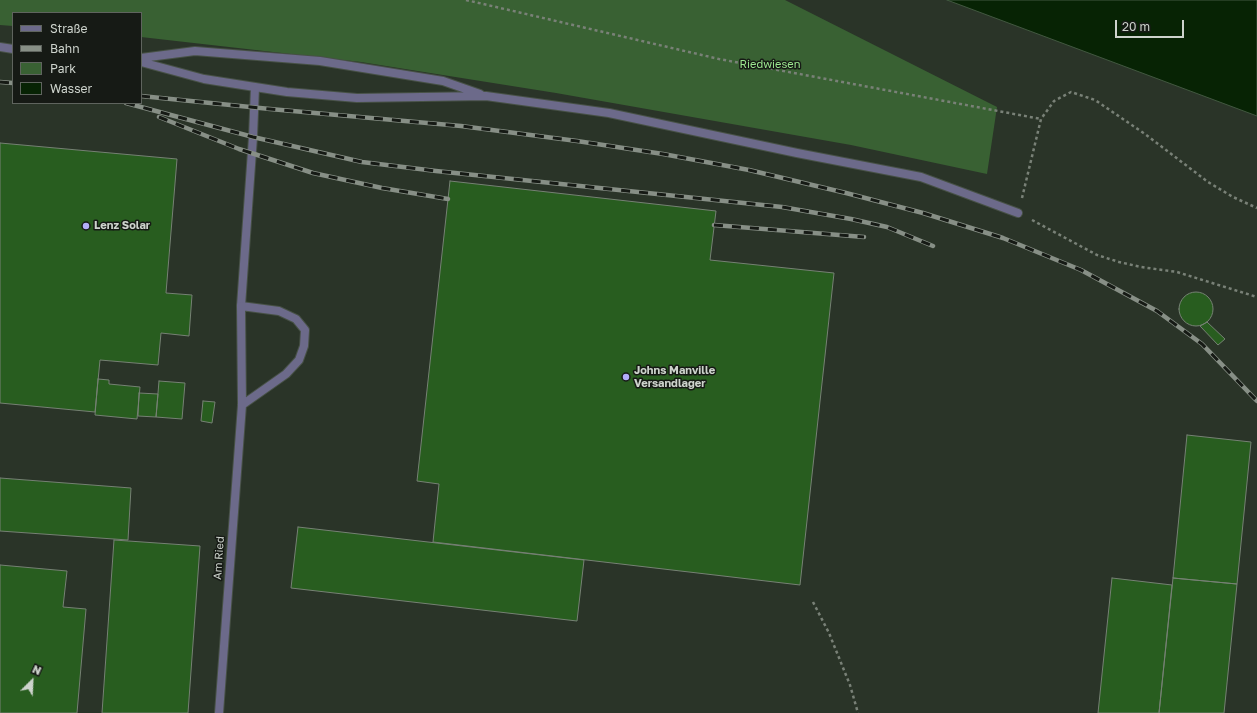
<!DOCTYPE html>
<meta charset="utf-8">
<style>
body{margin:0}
#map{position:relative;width:1257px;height:713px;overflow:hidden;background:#2a3428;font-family:"Golos Text",sans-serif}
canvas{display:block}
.legend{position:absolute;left:12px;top:12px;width:130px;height:92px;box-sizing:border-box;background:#161a15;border:1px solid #5f645e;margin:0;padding:5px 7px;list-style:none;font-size:12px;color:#cdd3cc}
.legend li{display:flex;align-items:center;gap:8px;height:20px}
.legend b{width:20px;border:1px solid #5f645e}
.north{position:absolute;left:12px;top:661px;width:40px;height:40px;-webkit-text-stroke:3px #161a15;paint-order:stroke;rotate:24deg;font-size:11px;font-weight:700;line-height:16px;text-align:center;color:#cdd3cc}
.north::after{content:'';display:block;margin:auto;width:14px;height:18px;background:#cdd3cc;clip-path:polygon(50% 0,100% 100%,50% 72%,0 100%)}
.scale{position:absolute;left:1115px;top:20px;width:69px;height:18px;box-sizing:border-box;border:2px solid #cdd3cc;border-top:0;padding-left:5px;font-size:12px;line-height:14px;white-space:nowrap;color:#cdd3cc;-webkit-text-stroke:3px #161a15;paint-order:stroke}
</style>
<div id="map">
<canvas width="1257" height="713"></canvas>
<ul class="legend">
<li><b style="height:5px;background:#6c6a8a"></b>Straße</li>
<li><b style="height:5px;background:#878f86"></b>Bahn</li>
<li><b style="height:11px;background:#396133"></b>Park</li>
<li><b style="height:11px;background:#072304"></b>Wasser</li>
</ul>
<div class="north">N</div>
<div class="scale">20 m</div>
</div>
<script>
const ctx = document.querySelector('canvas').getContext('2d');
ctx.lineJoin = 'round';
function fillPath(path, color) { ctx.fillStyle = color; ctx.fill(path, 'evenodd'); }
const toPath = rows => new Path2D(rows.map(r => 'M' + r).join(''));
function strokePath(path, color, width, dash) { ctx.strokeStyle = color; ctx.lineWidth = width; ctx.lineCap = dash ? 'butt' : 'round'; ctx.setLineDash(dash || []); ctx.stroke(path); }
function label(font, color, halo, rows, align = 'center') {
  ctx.font = font + ' "Golos Text",sans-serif'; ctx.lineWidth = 3; ctx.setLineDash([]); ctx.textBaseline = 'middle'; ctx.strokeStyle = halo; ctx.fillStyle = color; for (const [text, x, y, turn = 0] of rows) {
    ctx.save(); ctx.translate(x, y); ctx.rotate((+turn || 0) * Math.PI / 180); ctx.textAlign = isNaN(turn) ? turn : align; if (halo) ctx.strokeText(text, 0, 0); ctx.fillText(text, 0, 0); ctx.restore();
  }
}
const green = toPath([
 [0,0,785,0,997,107,987,174,851,145,556,93,361,62,141,37,141,13,13,13,13,26,0,25]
]);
const water = toPath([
 [947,0,1257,0,1257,116,947,0]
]);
const building = toPath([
 [0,143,177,159,166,293,192,295,189,336,161,333,158,365,100,360,95,412,0,403,0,143],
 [450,181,716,211,710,260,834,273,800,585,433,542,439,484,417,481,450,181],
 '1179 309a17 17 0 1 1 34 0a17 17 0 1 1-34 0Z',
 [1207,322,1225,339,1218,345,1200,326,1207,322],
 [98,379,109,380,109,384,140,387,137,419,95,415,98,379],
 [159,381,185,383,182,419,156,417,159,381],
 [139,393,158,394,156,417,138,416,139,393],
 [203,401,215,402,212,423,201,421,203,401],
 [1187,435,1251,442,1237,584,1173,578,1187,435],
 [0,478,131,488,128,540,0,531,0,478],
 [298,527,584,560,577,621,291,588,298,527],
 [114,540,200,546,188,713,102,713,114,540],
 [0,565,67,571,63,607,86,609,77,713,0,713,0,565],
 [1112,578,1172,585,1159,713,1098,713,1112,578],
 [1173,578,1237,584,1224,713,1159,713,1173,578]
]);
const path = toPath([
 [466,0,719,59,1041,119],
 [1022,198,1041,119,1054,101,1071,92,1095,100,1145,134,1208,182,1233,197,1257,208],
 [1032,220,1097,255,1119,262,1141,267,1177,272,1257,297],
 [813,602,829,633,850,685,858,713]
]);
const lane = toPath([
 [0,47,13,49],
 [141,58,195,51,320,61,443,81,480,94],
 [141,62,204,79,287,92,357,98,486,96,609,113,797,153,921,177,1018,213],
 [241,306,253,137,255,87]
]);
const street = toPath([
 [219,713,242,405,241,306,279,311,296,319,305,330,304,346,299,360,286,374,242,405]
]);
const rail = toPath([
 [0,82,13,83],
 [141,96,270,109,461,126,577,141,663,154,749,170,846,193,923,213,1003,238,1081,270,1157,311,1202,344,1257,401],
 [126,103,253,137,362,162,436,171,782,207,851,219,887,227,933,246],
 [159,117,239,149,313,173,382,188,448,199],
 [714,225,864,237]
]);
const markers = [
 [86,226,4,"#b2adf9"],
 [626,377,4,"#b2adf9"]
];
const parkNames = [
 ["Riedwiesen",770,65]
];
const poiNames = [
 ["Lenz Solar",94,226],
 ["Johns Manville",634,371],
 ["Versandlager",634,384]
];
const streetNames = [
 ["Am Ried",219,558,-86]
];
fillPath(green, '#396133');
fillPath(water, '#072304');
strokePath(water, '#425840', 1);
fillPath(building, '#285d1f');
strokePath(building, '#768174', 1);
strokePath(lane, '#475146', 10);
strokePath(street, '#475146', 10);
strokePath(path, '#798177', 2.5, [3, 3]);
strokePath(lane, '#6c6a8a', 8);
strokePath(street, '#6c6a8a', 8);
strokePath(rail, '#878f86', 4.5);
strokePath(rail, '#161a15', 3, [9]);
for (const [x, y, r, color] of markers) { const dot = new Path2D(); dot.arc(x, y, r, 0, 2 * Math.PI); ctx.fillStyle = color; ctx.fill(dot); strokePath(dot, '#161a15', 1.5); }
label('11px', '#9ce790', '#161a15', parkNames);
label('bold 11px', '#cdd3cc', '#161a15', poiNames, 'left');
label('11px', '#cdd3cc', '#161a15', streetNames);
</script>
